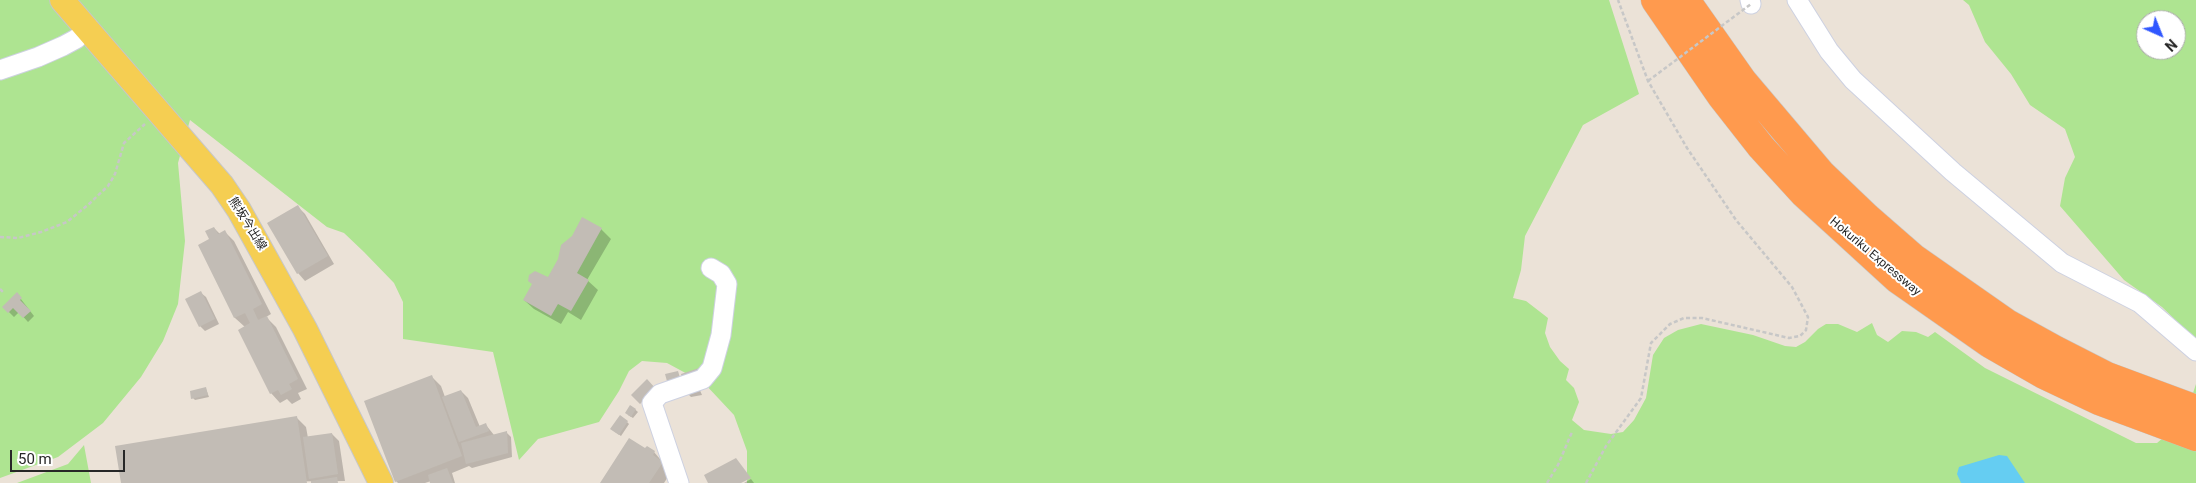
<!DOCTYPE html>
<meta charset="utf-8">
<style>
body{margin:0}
#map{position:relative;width:2196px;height:483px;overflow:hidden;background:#ebe2d7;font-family:Roboto,sans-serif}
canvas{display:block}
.north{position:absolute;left:2136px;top:10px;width:50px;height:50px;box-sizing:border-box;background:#fff;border:1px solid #a9a9a9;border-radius:50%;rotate:136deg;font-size:14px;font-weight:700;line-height:20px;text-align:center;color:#272727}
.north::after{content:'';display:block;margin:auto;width:18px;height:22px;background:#3057ff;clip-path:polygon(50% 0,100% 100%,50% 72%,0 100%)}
.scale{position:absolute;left:10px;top:450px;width:115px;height:22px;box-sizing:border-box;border:2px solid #272727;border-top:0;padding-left:6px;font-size:15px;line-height:18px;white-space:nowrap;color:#272727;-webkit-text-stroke:4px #fff;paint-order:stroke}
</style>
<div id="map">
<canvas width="2196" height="483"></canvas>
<div class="north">N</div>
<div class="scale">50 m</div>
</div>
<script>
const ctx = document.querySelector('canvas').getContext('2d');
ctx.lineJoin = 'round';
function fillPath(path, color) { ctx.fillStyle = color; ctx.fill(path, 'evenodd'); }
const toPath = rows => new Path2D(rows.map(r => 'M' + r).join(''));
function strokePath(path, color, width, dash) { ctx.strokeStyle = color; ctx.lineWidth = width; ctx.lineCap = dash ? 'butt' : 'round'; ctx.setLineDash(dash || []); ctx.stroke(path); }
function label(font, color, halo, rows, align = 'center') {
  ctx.font = font + ' Roboto,"Noto Sans JP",sans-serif'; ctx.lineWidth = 4; ctx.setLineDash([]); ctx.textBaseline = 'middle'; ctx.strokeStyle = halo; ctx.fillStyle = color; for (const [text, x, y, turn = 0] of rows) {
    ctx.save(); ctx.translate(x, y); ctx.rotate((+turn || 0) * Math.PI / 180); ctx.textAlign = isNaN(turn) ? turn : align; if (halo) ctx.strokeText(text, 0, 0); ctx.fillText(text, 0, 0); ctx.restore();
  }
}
const green = toPath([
 [0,0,1609,0,1639,94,1583,125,1525,236,1521,270,1513,298,1526,301,1548,318,1545,333,1550,347,1560,361,1569,369,1566,380,1574,388,1579,402,1572,420,1584,430,1611,434,1623,432,1634,420,1646,398,1653,355,1664,338,1678,330,1701,324,1753,335,1785,346,1796,347,1805,342,1818,329,1826,324,1838,324,1857,332,1872,323,1877,335,1888,342,1902,331,1916,332,1928,337,1935,332,1985,368,2136,443,2157,443,2184,420,2196,384,2196,483,747,483,747,451,734,415,704,383,667,363,642,361,629,371,619,391,599,422,538,439,519,460,493,352,403,339,403,302,394,283,364,252,344,233,327,227,190,120,178,163,185,241,178,304,163,341,141,377,103,423,58,457,0,478],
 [1963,0,2196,0,2196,340,2162,307,2124,280,2060,206,2065,178,2075,157,2065,129,2030,105,2011,74,1985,42,1969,5],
 [2146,20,2176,20,2176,50,2146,50],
 [84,445,91,483,17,483,68,464]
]);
const water = toPath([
 [1999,455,2007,456,2025,483,1961,483,1957,474,1959,467]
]);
const shadow = toPath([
 [297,206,305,214,334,264,305,281,298,273],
 [583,219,601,229,611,239,587,280,598,290,581,320,568,312,561,324,534,309,524,300,548,278],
 [214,228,220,234,225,232,234,241,271,314,266,317,276,327,307,389,298,393,301,399,292,404,287,399,280,403,271,393,245,327,235,318,199,245,210,240],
 [201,293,206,297,219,324,205,331,200,326,187,299],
 [17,294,34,316,28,322,19,312,14,317,4,307],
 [431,376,441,386,445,397,461,391,468,398,480,427,486,425,494,435,506,432,511,437,512,457,472,468,469,466,452,473,455,483,432,483,431,481,425,483,398,483,396,481],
 [699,388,702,395,691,397,689,395,688,391],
 [206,389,209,397,195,400,193,398],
 [631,406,638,412,633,418,628,415],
 [296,417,306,427,308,438,332,434,339,441,345,481,122,483],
 [627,422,629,424,621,436,614,431],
 [646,450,654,452,671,472,664,483,602,483],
 [751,479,754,483,744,483]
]);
const building = toPath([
 [298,205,328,256,297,274,267,223],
 [582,217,602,228,577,273,589,280,571,311,558,304,551,316,523,300,532,284,528,281,529,275,535,271,548,277,558,259,561,245,572,236],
 [214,227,218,234,225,230,262,304,253,309,258,320,267,316,298,379,289,384,292,389,281,395,278,390,270,394,238,330,250,323,245,313,234,318,198,245,209,239,205,231],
 [201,291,215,319,199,327,185,299],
 [17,292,22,298,20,300,31,311,23,318,13,308,8,313,2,307],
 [699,368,701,375,682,380,681,374],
 [678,371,681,381,668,385,665,374],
 [432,375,462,456,395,482,364,401],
 [647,379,656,389,640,404,631,395],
 [206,387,208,395,191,399,190,391],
 [461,390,476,427,486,423,489,431,459,442,442,397],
 [630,405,636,409,631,417,625,413],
 [620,415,628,421,619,435,610,429],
 [297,416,307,483,121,483,115,446],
 [507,431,508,453,466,464,461,443],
 [332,433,338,474,309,479,303,437],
 [629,438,645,448,647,446,655,451,653,455,663,462,649,483,600,483],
 [736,458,751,478,741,483,708,483,704,475],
 [447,468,453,483,430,483,428,475],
 [337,477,338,483,311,483,311,481]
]);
const path = toPath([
 [0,237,18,238,41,232,67,222,89,204,108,186,115,174,124,143,145,124],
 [0,289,4,293],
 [1547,483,1558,465,1572,432],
 [1586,483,1606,446,1641,398,1651,343,1670,324,1684,318,1702,318,1789,338,1800,336,1806,330,1808,317,1792,287,1736,220,1687,148,1648,81,1618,0]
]);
const minor = toPath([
 [1750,0,1751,4],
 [1797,0,1829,51,1853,80,1953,172,2062,263,2140,303,2196,351],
 [0,70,38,57,63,46,76,39,89,28],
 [679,483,652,403,660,394,703,379,712,368,721,335,727,284,721,274,711,268]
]);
const major = toPath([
 [62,0,222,185,239,210,305,329,381,483]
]);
const highway = toPath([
 [1655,0,1721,96,1761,147,1804,194,1897,279,1990,344,2044,375,2099,401,2196,437],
 [1686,0,1743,81,1821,173,1867,217,1914,258,2007,323,2056,350,2107,376,2196,409]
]);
const pathBridge = toPath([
 [1648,81,1751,4]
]);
const streetNames = [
 ["熊坂今出線",247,224,58],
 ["Hokuriku Expressway",1875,257,40]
];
fillPath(green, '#aee491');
fillPath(water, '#65cdf2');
fillPath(shadow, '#0003');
fillPath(building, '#c2bcb5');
strokePath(minor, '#cdd1e1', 21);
strokePath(major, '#c7c7c7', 26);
strokePath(highway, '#c7c7c7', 29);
strokePath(path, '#c7c7c7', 2.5, [4, 2.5]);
strokePath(minor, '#fff', 19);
strokePath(major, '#f5ce52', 24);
strokePath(highway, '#ff9a4e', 28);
strokePath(pathBridge, '#c7c7c7', 2.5, [4, 2.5]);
label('12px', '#272727', '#fff', streetNames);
</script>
